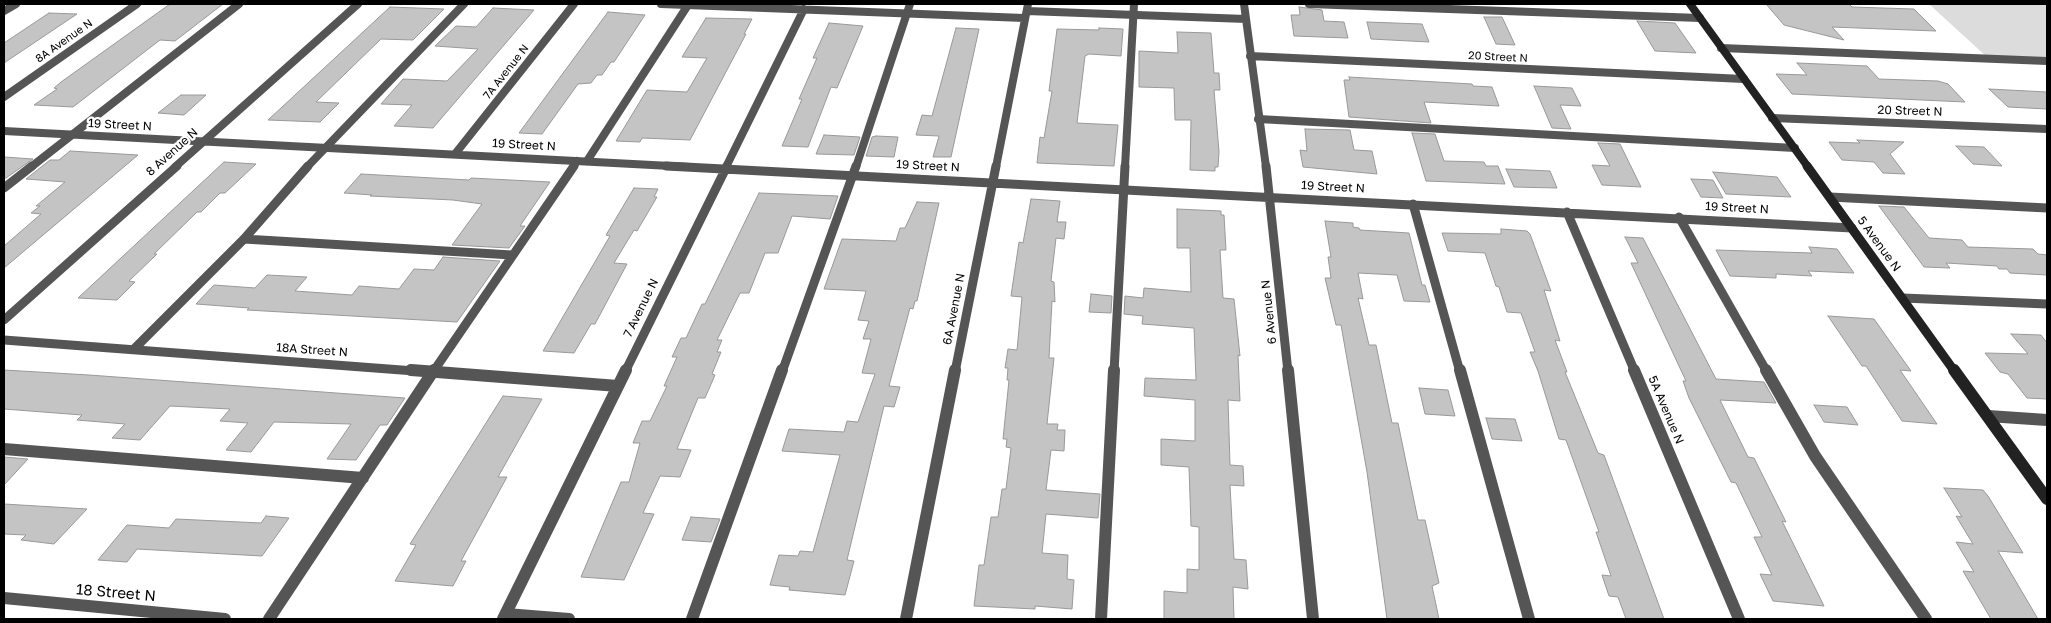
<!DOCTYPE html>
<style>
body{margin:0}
#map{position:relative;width:2051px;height:623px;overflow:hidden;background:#fff;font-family:"Golos Text",sans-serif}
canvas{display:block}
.frame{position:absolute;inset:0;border:5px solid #000;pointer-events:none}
</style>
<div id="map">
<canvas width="2051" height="623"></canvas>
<div class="frame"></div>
</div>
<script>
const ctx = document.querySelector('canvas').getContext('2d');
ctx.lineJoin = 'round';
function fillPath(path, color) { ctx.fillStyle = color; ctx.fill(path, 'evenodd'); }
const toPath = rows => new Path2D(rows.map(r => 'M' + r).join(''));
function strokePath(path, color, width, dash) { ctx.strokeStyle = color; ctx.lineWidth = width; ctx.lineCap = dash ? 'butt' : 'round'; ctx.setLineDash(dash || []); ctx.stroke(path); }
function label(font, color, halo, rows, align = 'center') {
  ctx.font = font + ' "Golos Text",sans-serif'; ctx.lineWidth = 4.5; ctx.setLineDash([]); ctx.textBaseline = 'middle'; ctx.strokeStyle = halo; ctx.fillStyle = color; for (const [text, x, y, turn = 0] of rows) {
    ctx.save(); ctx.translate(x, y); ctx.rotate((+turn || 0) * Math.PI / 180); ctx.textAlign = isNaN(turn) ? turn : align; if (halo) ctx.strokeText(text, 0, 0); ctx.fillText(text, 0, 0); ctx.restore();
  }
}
const green = toPath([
 [1929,4,2047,4,2047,61,1988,58]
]);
const building = toPath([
 [170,4,223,4,175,41,160,40,73,107,34,105,57,89,54,88,61,82,170,4],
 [1766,4,1849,4,1852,7,1914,9,1936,31,1832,27,1844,40,1784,25,1766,4],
 [390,7,444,9,413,40,381,39,316,102,339,103,320,122,268,120,390,7],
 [1299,7,1322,10,1324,21,1344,22,1348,38,1294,36,1291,15,1300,15,1299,7],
 [493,8,534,10,433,128,394,126,412,105,381,104,403,79,447,81,478,49,435,46,456,26,476,27,493,8],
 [608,12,645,15,614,62,611,62,602,75,597,75,591,83,578,84,542,134,519,133,608,12],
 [49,13,77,14,4,63,4,43,49,13],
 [1484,17,1502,17,1515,45,1496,44,1484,17],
 [706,18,752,19,744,34,746,34,690,140,642,138,640,142,616,141,647,90,687,92,707,58,682,57,706,18],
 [1637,21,1675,23,1696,53,1655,51,1637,21],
 [1367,22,1422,24,1429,42,1371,39,1367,22],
 [829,23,863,26,837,88,831,87,808,147,782,146,802,99,799,99,817,58,813,58,829,23],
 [956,28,979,29,951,157,933,157,939,136,916,135,922,115,932,116,956,28],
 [1099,28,1123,29,1121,56,1089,54,1085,56,1077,123,1118,125,1114,166,1037,163,1040,137,1044,138,1052,91,1049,91,1057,29,1099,30,1099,28],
 [1177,32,1211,33,1214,73,1219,73,1220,90,1214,90,1219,152,1218,167,1215,167,1215,171,1190,170,1191,120,1175,120,1174,88,1139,87,1139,51,1178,53,1177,32],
 [1797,63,1867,66,1879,79,1938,81,1948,84,1965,102,1792,94,1776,74,1807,75,1797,63],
 [1349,77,1472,84,1473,86,1492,87,1499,106,1424,102,1431,123,1349,117,1344,80,1350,80,1349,77],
 [1534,86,1572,88,1581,106,1560,105,1571,129,1552,128,1534,86],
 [1989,89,2047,92,2047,109,2008,107,1989,89],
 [181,95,206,95,184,115,158,113,181,95],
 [1305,129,1350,130,1354,150,1372,151,1377,174,1303,167,1300,150,1307,151,1305,129],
 [1412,133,1435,134,1444,161,1484,162,1486,166,1498,166,1505,184,1426,181,1412,133],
 [824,135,860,137,854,155,816,154,824,135],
 [876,136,898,137,894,157,866,156,872,137,876,136],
 [1857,140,1904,142,1890,154,1905,174,1883,173,1874,162,1842,160,1829,142,1860,143,1857,140],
 [1598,143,1620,144,1641,187,1602,185,1592,165,1610,166,1598,143],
 [1956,146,1984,147,2002,166,1973,164,1956,146],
 [70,151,138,155,4,268,4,246,41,214,31,213,40,206,36,206,65,182,26,179,50,160,59,160,70,151],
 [4,157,33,159,6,178,4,178,4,157],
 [224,162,256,164,225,193,220,193,201,212,197,212,154,254,157,254,129,281,135,282,117,300,78,298,224,162],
 [1506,169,1550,171,1557,188,1514,187,1506,169],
 [1713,172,1777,177,1791,197,1726,194,1713,172],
 [361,174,469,180,471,178,550,182,520,226,525,226,509,248,452,245,482,204,453,200,370,196,372,195,344,193,361,174],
 [1691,179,1713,180,1723,198,1701,197,1691,179],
 [634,188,658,189,654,197,657,197,637,231,634,230,614,263,627,264,595,324,591,324,574,353,543,351,610,236,606,235,634,188],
 [759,193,838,196,830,219,792,216,778,253,765,253,749,293,740,293,717,340,722,340,717,352,721,352,712,374,715,375,705,398,698,398,677,449,691,450,680,477,660,476,643,513,654,514,624,580,581,577,621,482,629,482,640,443,633,443,642,421,650,421,667,386,664,386,677,357,672,357,681,338,686,338,702,304,705,304,759,193],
 [1031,199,1060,201,1057,222,1066,222,1064,239,1056,238,1051,281,1054,282,1055,302,1052,301,1049,358,1054,358,1047,424,1058,424,1057,430,1065,430,1064,451,1051,450,1046,490,1100,494,1098,518,1046,514,1042,553,1068,555,1067,579,1074,580,1072,609,1035,606,1035,609,974,606,979,565,984,565,991,517,998,517,1002,489,1006,489,1011,448,1006,447,1007,439,1003,439,1009,380,1007,380,1008,368,1005,368,1008,349,1017,350,1022,297,1011,296,1019,242,1023,243,1031,199],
 [917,202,939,203,917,301,915,301,913,309,910,308,889,386,900,387,894,407,884,406,847,560,854,561,845,595,789,590,790,587,770,585,779,555,798,556,800,551,813,552,840,455,782,451,789,429,844,432,847,421,858,422,875,374,862,373,871,339,863,339,869,321,858,320,866,291,824,289,842,239,896,241,900,228,905,228,917,202],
 [1879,206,1904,207,1929,238,1962,240,1968,247,2033,249,2038,254,2047,255,2047,275,2010,273,2007,269,1999,269,1997,266,1946,263,1950,268,1924,267,1879,206],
 [1177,209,1221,211,1221,215,1224,215,1226,250,1220,250,1223,298,1234,299,1240,356,1238,355,1240,401,1228,400,1230,465,1243,466,1244,486,1230,485,1234,559,1246,560,1248,589,1233,587,1234,619,1164,619,1164,591,1187,593,1187,569,1199,570,1199,527,1191,526,1189,467,1161,465,1161,439,1195,441,1195,400,1144,396,1145,378,1196,380,1194,328,1142,324,1143,316,1124,314,1125,296,1143,298,1144,288,1191,292,1190,248,1177,248,1177,209],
 [1325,221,1353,223,1353,227,1359,228,1360,230,1409,233,1422,285,1425,285,1430,302,1404,301,1397,275,1358,273,1363,299,1358,298,1369,345,1376,345,1392,423,1398,423,1418,520,1425,520,1439,583,1432,586,1439,619,1387,619,1367,472,1341,325,1336,325,1325,278,1331,278,1328,257,1331,257,1325,221],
 [1501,229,1527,231,1530,234,1551,291,1544,290,1560,341,1555,340,1567,372,1565,372,1598,453,1604,455,1664,619,1626,619,1618,597,1609,596,1602,575,1611,576,1596,532,1599,532,1566,440,1559,439,1538,371,1530,352,1535,352,1521,313,1507,312,1499,287,1496,286,1485,253,1448,251,1442,233,1501,234,1501,229],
 [1625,237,1643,238,1716,379,1764,382,1776,403,1720,400,1748,457,1754,458,1786,522,1782,521,1824,606,1773,601,1760,574,1772,575,1754,537,1762,537,1736,483,1731,482,1689,398,1683,381,1686,381,1631,263,1638,263,1625,237],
 [1809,247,1837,249,1854,273,1808,271,1812,276,1776,274,1776,278,1730,276,1716,250,1812,253,1809,247],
 [443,257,500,261,457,322,247,310,249,308,196,304,214,285,255,288,267,275,307,277,295,291,352,295,359,286,399,289,414,269,434,270,443,257],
 [1091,294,1112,296,1111,313,1089,312,1091,294],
 [1828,316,1874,319,1911,371,1900,370,1937,424,1902,421,1866,366,1862,366,1828,316],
 [2011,334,2041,335,2047,343,2047,399,2027,398,2008,374,2000,372,1985,353,2028,354,2011,334],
 [4,370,89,375,405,398,387,425,380,425,356,460,327,459,351,424,274,422,251,452,226,450,248,423,220,421,230,409,170,406,140,440,112,438,125,424,77,420,82,415,4,409,4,370],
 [1419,388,1448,390,1455,416,1425,414,1419,388],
 [503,396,542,399,498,477,507,477,461,561,466,561,453,586,395,581,416,545,410,544,503,396],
 [1814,405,1847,407,1858,425,1824,422,1814,405],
 [1486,418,1515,419,1522,441,1492,439,1486,418],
 [4,457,28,459,4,485,4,457],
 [1944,488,1983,490,1988,496,2023,553,1998,551,2038,619,1991,619,1963,571,1974,572,1956,542,1973,544,1956,516,1962,517,1944,488],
 [4,504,87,509,54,544,21,540,26,535,4,534,4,504],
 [266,516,289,518,262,556,137,549,127,562,98,560,127,525,169,528,176,519,261,523,266,516],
 [691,517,720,519,711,542,682,540,691,517]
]);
const serviceFar2 = toPath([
 [1309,4,1700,18],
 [4,11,16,4],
 [1721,48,2047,61],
 [1258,119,1795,148],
 [587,161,688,5],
 [31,167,239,4],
 [307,167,464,4],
 [573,167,577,161],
 [856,167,910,4],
 [1125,167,1134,4]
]);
const serviceFar1 = toPath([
 [4,188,32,166],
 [1830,197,2047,208],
 [1413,204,1460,372],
 [1679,217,1767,372],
 [244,239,512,255],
 [134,349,244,239,308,166],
 [433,372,574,166],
 [782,372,856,166],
 [1114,372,1125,166]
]);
const service = toPath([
 [1460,370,1529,619],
 [1766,370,1815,456,1926,619],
 [1988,416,2047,420],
 [4,449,363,478],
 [269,619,434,370],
 [692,619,782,370],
 [1101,619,1114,370]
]);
const minorFar2 = toPath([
 [661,4,1024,18],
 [1244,4,1266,167],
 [1027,11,1246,19],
 [1250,56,1744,79],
 [4,97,137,4],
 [1772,118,2047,129],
 [4,131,690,167],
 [455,154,574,4],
 [175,167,358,4],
 [726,167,804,9],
 [996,167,1028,4]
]);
const minorFar1 = toPath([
 [666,166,1852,228],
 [1266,166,1288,372],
 [1567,212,1635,372],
 [1903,298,2047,304],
 [4,320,177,166],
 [4,340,428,372],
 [625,372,727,166],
 [955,372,996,166]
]);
const minor = toPath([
 [411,370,618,386],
 [1288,370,1313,619],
 [1634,370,1739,619],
 [4,598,225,619],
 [506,614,569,619],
 [503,619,626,370],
 [906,619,955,370]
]);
const secondaryFar2 = toPath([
 [1690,4,1808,167]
]);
const secondaryFar1 = toPath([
 [1807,166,1955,372]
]);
const secondary = toPath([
 [1954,370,2047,499]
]);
const farStreetnames = [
 ["8A Avenue N",64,41,-35],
 ["20 Street N",1498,57,3],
 ["7A Avenue N",506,72,-52]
];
const streetNames = [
 ["20 Street N",1910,111,2],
 ["19 Street N",120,125,3],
 ["19 Street N",524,145,3],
 ["8 Avenue N",172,152,-42],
 ["19 Street N",928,166,3],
 ["19 Street N",1333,187,3],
 ["19 Street N",1737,208,3],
 ["5 Avenue N",1879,244,54],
 ["7 Avenue N",641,308,-64],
 ["6A Avenue N",954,309,-79],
 ["6 Avenue N",1269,312,-96],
 ["18A Street N",312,350,4],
 ["5A Avenue N",1666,410,67]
];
const nearStreetnames = [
 ["18 Street N",116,593,5]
];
fillPath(green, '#dcdcdc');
fillPath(building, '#c4c4c4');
strokePath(building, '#999', 1);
strokePath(serviceFar2, '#555', 8);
strokePath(serviceFar1, '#555', 9);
strokePath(service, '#555', 12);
strokePath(minorFar2, '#555', 8);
strokePath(minorFar1, '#555', 9);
strokePath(minor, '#555', 12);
strokePath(secondaryFar2, '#222', 8);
strokePath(secondaryFar1, '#222', 9);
strokePath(secondary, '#222', 12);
label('11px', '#000', '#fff', farStreetnames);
label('12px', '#000', '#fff', streetNames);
label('15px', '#000', '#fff', nearStreetnames);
</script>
